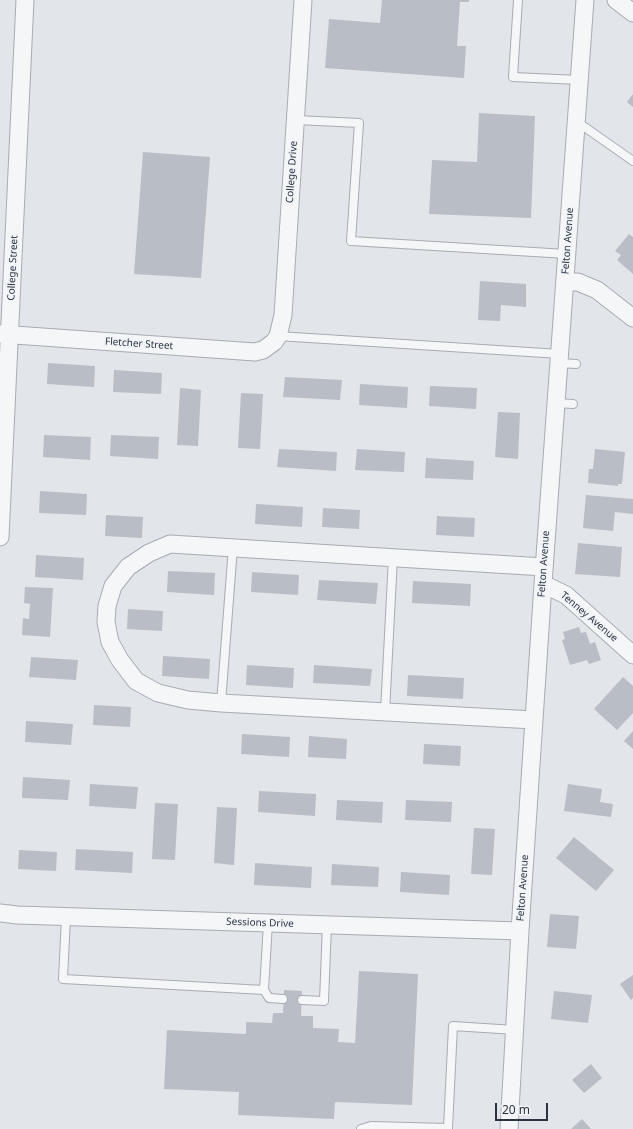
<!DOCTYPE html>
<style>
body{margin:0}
#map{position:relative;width:633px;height:1129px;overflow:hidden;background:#e2e5e9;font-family:"Noto Sans",sans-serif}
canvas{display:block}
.scale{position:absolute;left:495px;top:1103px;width:53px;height:18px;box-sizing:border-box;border:2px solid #2b3240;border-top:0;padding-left:5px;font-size:12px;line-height:14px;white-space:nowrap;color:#2b3240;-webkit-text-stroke:3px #f1f4f7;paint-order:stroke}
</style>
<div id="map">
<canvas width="633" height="1129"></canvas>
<div class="scale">20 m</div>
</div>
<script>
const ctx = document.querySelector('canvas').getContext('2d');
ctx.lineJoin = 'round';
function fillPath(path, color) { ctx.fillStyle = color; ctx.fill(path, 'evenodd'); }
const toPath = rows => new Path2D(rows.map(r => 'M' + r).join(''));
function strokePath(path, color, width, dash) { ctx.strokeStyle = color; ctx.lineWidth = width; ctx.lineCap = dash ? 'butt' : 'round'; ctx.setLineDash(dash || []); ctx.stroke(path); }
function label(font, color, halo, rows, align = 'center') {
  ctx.font = font + ' "Noto Sans",sans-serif'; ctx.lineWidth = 3; ctx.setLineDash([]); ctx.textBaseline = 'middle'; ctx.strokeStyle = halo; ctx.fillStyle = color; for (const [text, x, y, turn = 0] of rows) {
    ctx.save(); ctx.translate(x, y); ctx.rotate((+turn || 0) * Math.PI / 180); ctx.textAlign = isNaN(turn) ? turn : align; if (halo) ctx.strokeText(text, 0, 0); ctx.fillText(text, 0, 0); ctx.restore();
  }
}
const building = toPath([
 [382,0,469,0,469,2,460,2,457,46,466,46,464,78,325,68,329,19,380,23],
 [633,94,633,107,627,102],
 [479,113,535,116,531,218,429,214,432,160,477,162],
 [143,152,210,157,201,278,134,274],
 [629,234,633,237,633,274,617,260,621,255,615,251],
 [480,281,526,284,526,307,501,305,500,321,478,320],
 [48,363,95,366,94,387,47,384],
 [114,370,162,373,161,394,113,392],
 [285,377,342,380,340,400,283,397],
 [360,384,408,387,407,408,359,405],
 [430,386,477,388,476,409,429,406],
 [180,388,201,390,198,446,177,445],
 [241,393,263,394,260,449,238,448],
 [498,412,520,413,518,459,495,457],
 [44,435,91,437,90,460,43,457],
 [111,435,159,437,158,459,110,456],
 [279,449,337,452,336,471,277,467],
 [357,449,405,452,404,472,355,470],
 [595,449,625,452,622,484,618,484,618,486,588,483,589,469,593,469],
 [426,458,474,461,473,480,425,478],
 [40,491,87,494,86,515,39,513],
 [586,495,633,499,633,514,615,512,613,531,583,528],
 [256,504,303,507,302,527,255,524],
 [323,508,360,510,359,529,322,527],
 [106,515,143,517,142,538,105,536],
 [437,516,475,518,474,537,436,535],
 [578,543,622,547,620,577,575,574],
 [36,555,84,558,83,580,35,577],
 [168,571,215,573,214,595,167,592],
 [252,572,299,575,298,595,251,592],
 [319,580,378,583,376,604,317,600],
 [413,581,471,584,470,606,412,603],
 [25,587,53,588,50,637,22,635,23,618,29,619,30,604,24,603],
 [128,609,163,611,162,631,127,629],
 [579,627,581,633,586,632,590,644,595,642,601,660,589,664,587,660,570,665,562,640,565,639,563,632],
 [163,656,210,659,209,679,162,676],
 [31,657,78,660,76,680,29,677],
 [247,665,294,668,293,688,246,685],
 [314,665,372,669,370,686,313,683],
 [408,675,464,678,463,699,407,696],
 [623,677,633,686,633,713,617,730,594,709],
 [94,705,131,707,130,727,93,725],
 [26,721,73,724,71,745,25,742],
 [633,731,633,749,624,741],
 [242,734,290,737,289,757,241,754],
 [309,736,347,739,346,759,308,757],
 [424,744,461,746,460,766,423,764],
 [23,777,70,780,68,800,22,798],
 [90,784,138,787,136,809,89,806],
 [568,784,602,789,600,802,613,804,611,817,564,811],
 [259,791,316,794,315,816,258,812],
 [337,800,383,802,382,823,336,820],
 [406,800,452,802,451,822,405,820],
 [155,803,178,804,175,860,152,859],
 [217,807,237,808,234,865,214,863],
 [474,828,495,829,492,875,471,874],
 [574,837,614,870,596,891,556,858],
 [76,849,133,852,132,873,75,870],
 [19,850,57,852,56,871,18,869],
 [255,863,312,867,311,888,254,885],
 [332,864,379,867,378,887,331,885],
 [401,872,450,875,449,895,400,892],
 [550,914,579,916,576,949,547,947],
 [359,971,418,974,412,1105,335,1102,334,1119,238,1115,239,1092,164,1089,167,1030,246,1034,246,1022,272,1023,273,1013,283,1013,284,990,302,991,301,1016,313,1016,313,1028,339,1029,338,1042,355,1043],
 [633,975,633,998,631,1000,620,984],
 [554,991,592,995,588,1023,551,1019],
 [591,1064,602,1078,584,1093,572,1080],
 [582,1119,591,1129,571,1129]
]);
const service = toPath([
 [518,0,513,77,579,80],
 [296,120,359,123,351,241,567,254],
 [576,121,633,161],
 [278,336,560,354],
 [559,363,576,364],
 [556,403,573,404],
 [221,703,233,547],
 [385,712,393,557],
 [66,917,63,979,264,990],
 [268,923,264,990,269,998,283,999],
 [302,1000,324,1001,327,925],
 [361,1129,371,1126,448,1128,453,1026,515,1030]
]);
const minor = toPath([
 [616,0,633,13],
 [565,282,578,282,597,290,633,318],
 [0,334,255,352,263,350,274,342,278,336,283,315,303,0],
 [0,537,25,0],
 [543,584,566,595,633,655],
 [534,720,221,703,188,700,158,693,136,681,120,660,110,642,106,622,107,606,113,586,128,567,149,553,170,544,544,567],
 [0,913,17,915,520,931],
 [509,1129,520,931,543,584,585,0]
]);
const streetNames = [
 ["College Drive",292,172,-86],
 ["Felton Avenue",568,241,-86],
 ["College Street",13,268,-87],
 ["Fletcher Street",139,344,4],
 ["Felton Avenue",544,564,-86],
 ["Tenney Avenue",589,617,40],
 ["Felton Avenue",523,888,-86],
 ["Sessions Drive",260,923,2]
];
fillPath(building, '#b9bec6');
strokePath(service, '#a7acb3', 10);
strokePath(minor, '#a7acb3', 19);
strokePath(service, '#f4f6f8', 8);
strokePath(minor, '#f4f6f8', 17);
label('10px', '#2b3240', '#f1f4f7', streetNames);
</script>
